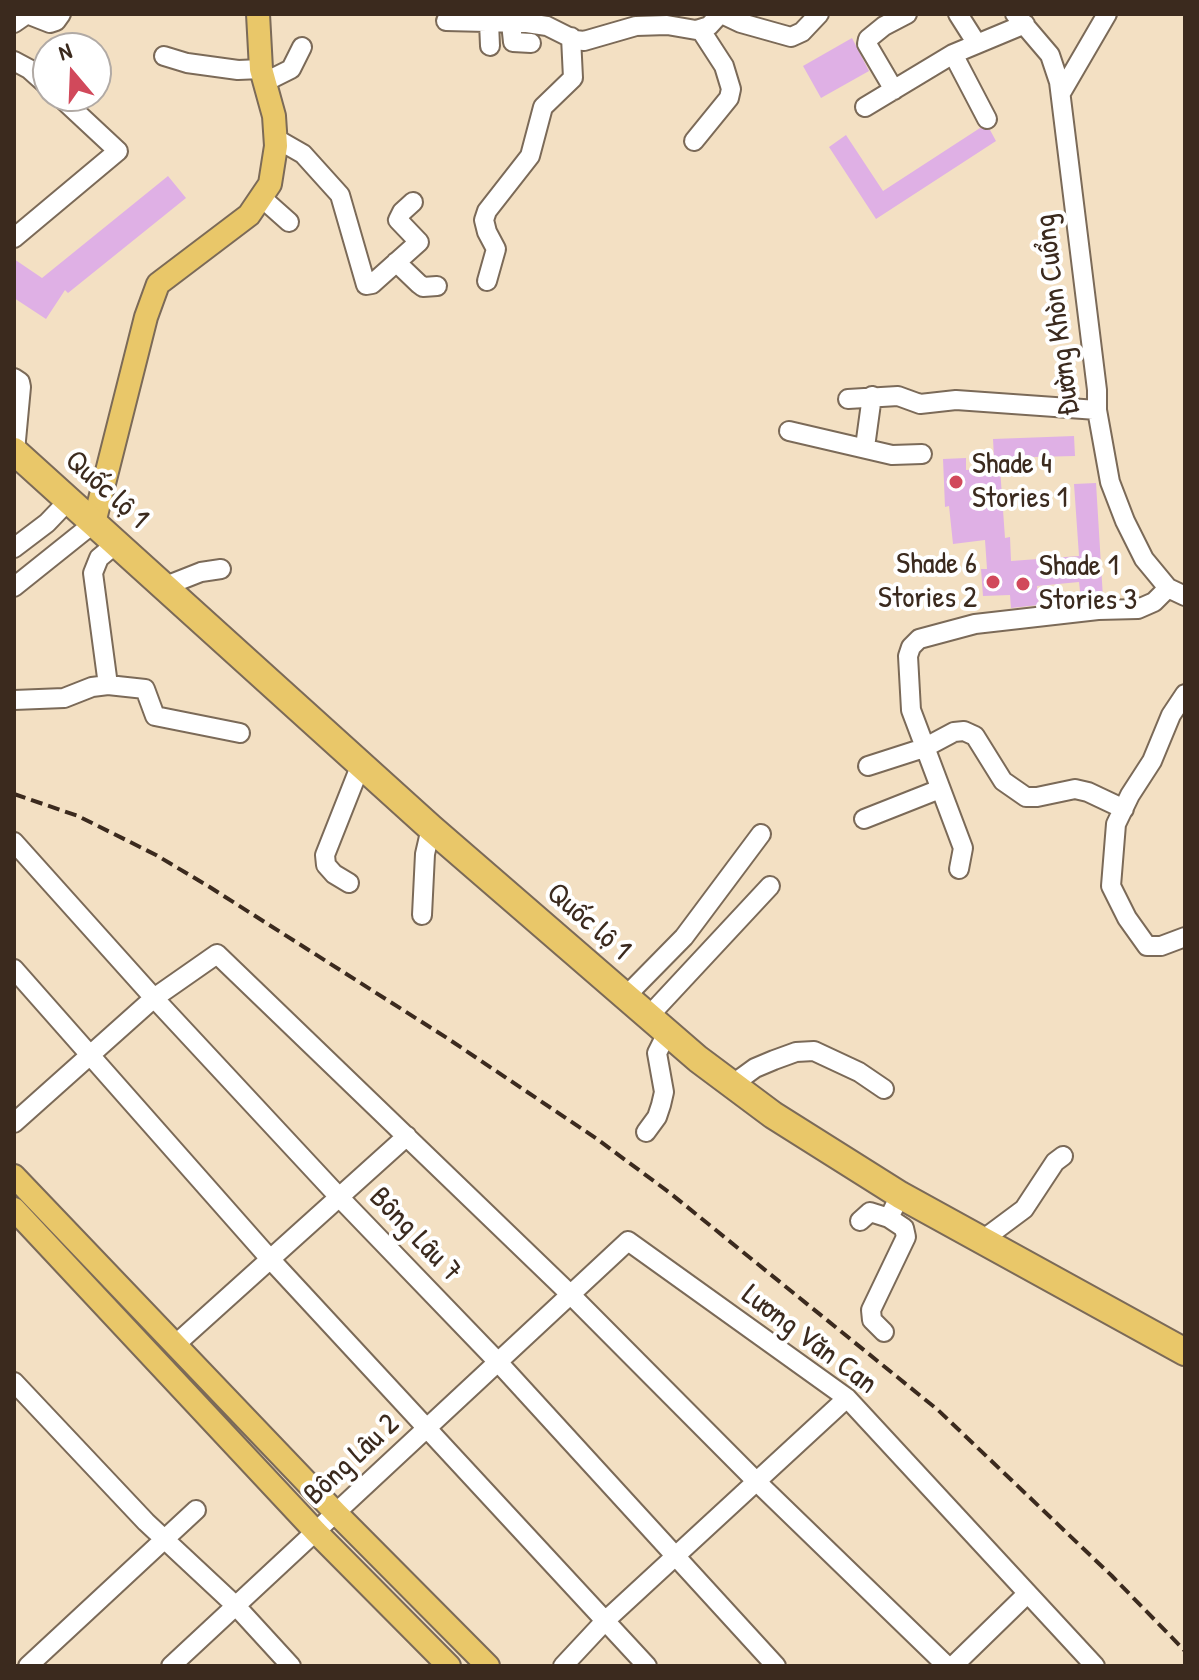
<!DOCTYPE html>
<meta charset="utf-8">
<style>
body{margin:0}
#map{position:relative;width:1199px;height:1680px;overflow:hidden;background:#f3e0c3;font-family:"Patrick Hand",sans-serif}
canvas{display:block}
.frame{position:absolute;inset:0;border:16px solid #3b2a1e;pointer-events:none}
.north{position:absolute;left:32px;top:32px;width:80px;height:80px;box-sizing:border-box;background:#fff;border:2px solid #b1aaa5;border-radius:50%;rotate:341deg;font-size:22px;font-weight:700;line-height:32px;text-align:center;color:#3b2a1e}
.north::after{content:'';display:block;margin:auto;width:28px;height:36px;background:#d1495b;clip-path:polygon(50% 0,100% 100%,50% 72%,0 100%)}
</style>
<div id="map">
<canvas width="1199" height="1680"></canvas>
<div class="frame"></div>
<div class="north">N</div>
</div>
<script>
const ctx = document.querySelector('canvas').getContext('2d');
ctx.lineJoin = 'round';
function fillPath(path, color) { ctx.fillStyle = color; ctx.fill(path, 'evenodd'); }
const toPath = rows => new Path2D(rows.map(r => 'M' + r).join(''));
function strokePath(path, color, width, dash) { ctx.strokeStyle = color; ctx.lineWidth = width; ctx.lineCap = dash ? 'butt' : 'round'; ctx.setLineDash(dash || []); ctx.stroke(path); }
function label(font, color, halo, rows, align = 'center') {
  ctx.font = font + ' "Patrick Hand",sans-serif'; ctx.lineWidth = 8; ctx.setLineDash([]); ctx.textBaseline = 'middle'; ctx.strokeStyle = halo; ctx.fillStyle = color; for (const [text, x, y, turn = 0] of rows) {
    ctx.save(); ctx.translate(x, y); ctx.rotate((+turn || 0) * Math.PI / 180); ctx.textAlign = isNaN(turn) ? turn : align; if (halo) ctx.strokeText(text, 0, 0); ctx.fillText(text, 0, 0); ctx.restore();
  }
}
const building = toPath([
 [852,38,869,71,821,98,803,66],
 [980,128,990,130,996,141,876,219,829,147,846,135,883,191],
 [168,176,186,198,68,293,65,290,46,319,14,298,14,259,42,278],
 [1074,436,1075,456,994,458,993,439],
 [966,458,966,470,1000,468,1005,538,1010,537,1011,561,1079,556,1074,484,1096,483,1103,598,1081,600,1079,582,1037,586,1039,605,1011,608,1010,595,983,596,981,569,987,569,985,540,953,544,949,506,945,507,943,459]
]);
const minor = toPath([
 [722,14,741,23,791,37,802,32,819,14],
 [958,14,977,44],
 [1015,14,1050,55,1059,82,1097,390,1097,410,1110,482,1125,521,1144,559,1168,588,1185,596],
 [446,21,527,23,547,26,575,40,584,41,636,26,667,25,696,30,709,26,720,14],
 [489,22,490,46],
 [14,23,27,14,50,23,56,21,61,14],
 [511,23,513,42,531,43],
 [953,54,987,119],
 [164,56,187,63,238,70,261,69],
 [14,61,29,69,48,86],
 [265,82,291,69,302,47],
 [894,90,867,44,868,39,884,26,907,14],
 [1061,93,1107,14],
 [865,107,953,54,1025,24],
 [275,138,303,154,340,195,366,285,372,284,419,242,398,220,402,212,413,202],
 [694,141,729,98,731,89,724,66,700,29],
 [262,198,289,222],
 [14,238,118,151,59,96],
 [396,262,419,284,423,287,437,286],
 [487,281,496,249,487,232,484,220,487,211,530,156,543,107,573,78,571,37],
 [14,378,20,382,21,387,15,451],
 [848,399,898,396,920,404,956,400,1097,410],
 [789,431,892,455,922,454],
 [865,447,872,396],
 [14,548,47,523,69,500],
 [14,587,94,523],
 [163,587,201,572,221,569],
 [108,685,93,573,99,558,117,543],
 [1185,694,1171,715,1152,761,1130,795,1116,824,1111,886,1127,918,1147,946,1161,946,1185,937],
 [14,700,64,698,92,687,108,685,145,689,155,716,240,733],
 [868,766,924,748,954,732,964,731,975,736,1003,781,1026,797,1037,797,1075,789,1088,792,1124,809],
 [864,819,940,789],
 [14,842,154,998,340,1198,498,1362,776,1666],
 [959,869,963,848,911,710,908,656,911,647,919,639,975,624,1098,610,1138,609,1154,602,1168,588],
 [349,883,334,874,326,865,325,855,361,764],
 [422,915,425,854,431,828],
 [14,969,271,1260,647,1666],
 [625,997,684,937,761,834],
 [648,1017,770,886],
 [733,1084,755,1068,774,1060,796,1052,814,1051,859,1072,884,1089],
 [14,1123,154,998,217,954,571,1295,756,1481,947,1666],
 [646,1132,657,1117,661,1105,664,1092,657,1053,667,1033],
 [860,1221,870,1212,889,1218],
 [981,1241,1024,1209,1055,1162,1063,1156],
 [884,1332,872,1320,871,1310,906,1237,904,1228,889,1218,900,1195],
 [176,1344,407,1136],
 [14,1382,146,1522,236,1606,291,1666],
 [28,1666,196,1510],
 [171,1666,628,1241,847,1398,1095,1666],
 [563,1666,605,1621,847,1398],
 [953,1666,1027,1594]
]);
const major = toPath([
 [94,523,146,317,158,284,249,215,270,184,276,146,274,116,261,69,258,14],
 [14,1176,336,1513,488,1666],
 [14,1209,316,1532,449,1666]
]);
const highway = toPath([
 [14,451,431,828,698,1059,773,1115,900,1195,1185,1352]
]);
const rail = toPath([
 [14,794,78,816,156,855,208,886,447,1038,597,1139,670,1193,938,1410,1112,1576,1185,1651]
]);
const markers = [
 [956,482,8,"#d1495b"],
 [993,582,8,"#d1495b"],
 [1023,584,8,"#d1495b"]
];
const streetNames = [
 ["Đường Khòn Cuổng",1058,315,-97],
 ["Quốc lộ 1",106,490,42],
 ["Quốc lộ 1",588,922,41],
 ["Bông Lâu 7",415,1235,46],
 ["Lương Văn Can",809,1340,37],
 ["Bông Lâu 2",352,1460,-43]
];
const poiNames = [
 ["Shade 4",972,465],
 ["Stories 1",972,499],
 ["Shade 6",977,565,"right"],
 ["Stories 2",977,599,"right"],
 ["Shade 1",1039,567],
 ["Stories 3",1039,601]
];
fillPath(building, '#dfb0e5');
strokePath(minor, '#7b6a58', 22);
strokePath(major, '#7b6a58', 26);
strokePath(highway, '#7b6a58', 30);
strokePath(minor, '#fff', 18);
strokePath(major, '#e9c769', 22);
strokePath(highway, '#e9c769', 26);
strokePath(rail, '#3b2a1e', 4, [12, 6]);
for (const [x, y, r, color] of markers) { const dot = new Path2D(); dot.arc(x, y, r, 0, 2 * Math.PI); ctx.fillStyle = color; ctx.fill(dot); strokePath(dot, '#fff', 3); }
label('30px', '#3b2a1e', '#fff', streetNames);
label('30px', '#3b2a1e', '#fff', poiNames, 'left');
</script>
